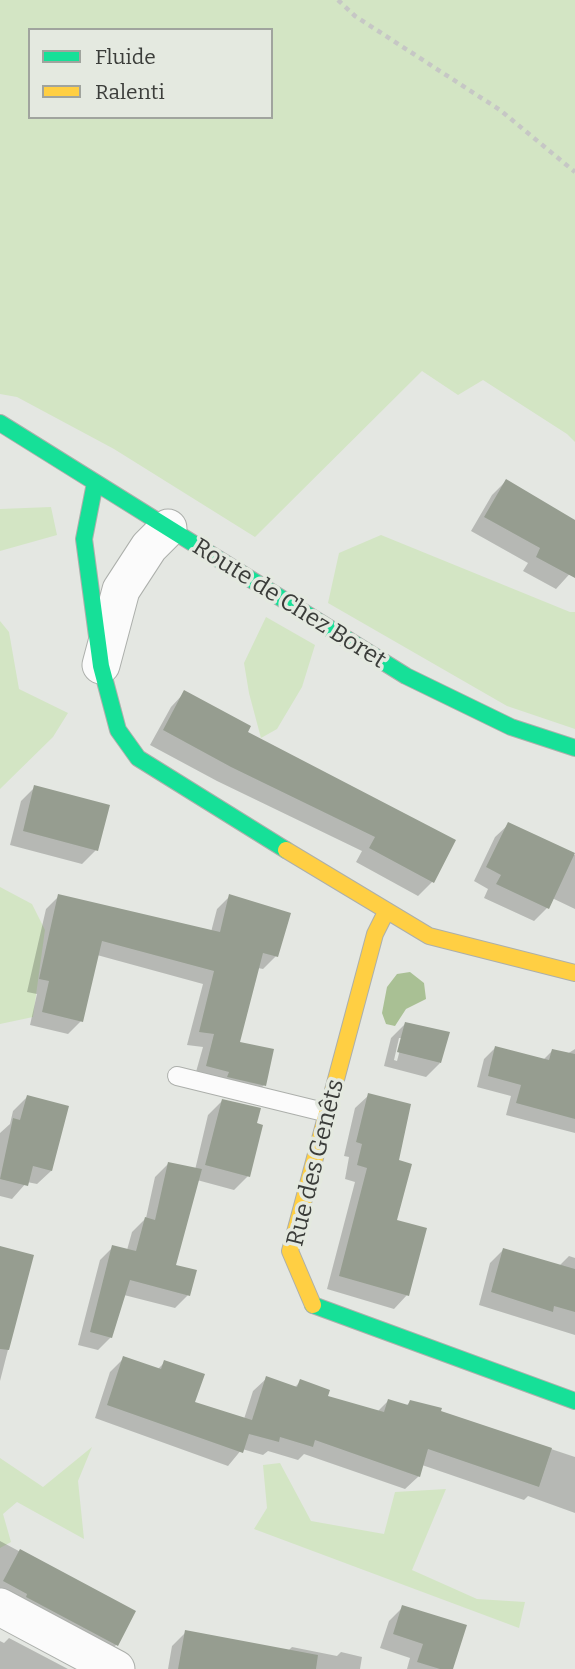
<!DOCTYPE html>
<meta charset="utf-8">
<style>
body{margin:0}
#map{position:relative;width:575px;height:1669px;overflow:hidden;background:#e4e7e2;font-family:Bitter,serif}
canvas{display:block}
.legend{position:absolute;left:28px;top:28px;width:245px;height:91px;box-sizing:border-box;background:#e4e9e0;border:2px solid #a0a49e;margin:0;padding:9px 12px;list-style:none;font-size:21px;color:#3b3d3a}
.legend li{display:flex;align-items:center;gap:14px;height:35px}
.legend b{width:35px;border:2px solid #a0a49e}
</style>
<div id="map">
<canvas width="575" height="1669"></canvas>
<ul class="legend">
<li><b style="height:9px;background:#16e098"></b>Fluide</li>
<li><b style="height:9px;background:#ffcf43"></b>Ralenti</li>
</ul>
</div>
<script>
const ctx = document.querySelector('canvas').getContext('2d');
ctx.lineJoin = 'round';
function fillPath(path, color) { ctx.fillStyle = color; ctx.fill(path, 'evenodd'); }
const toPath = rows => new Path2D(rows.map(r => 'M' + r).join(''));
function strokePath(path, color, width, dash) { ctx.strokeStyle = color; ctx.lineWidth = width; ctx.lineCap = dash ? 'butt' : 'round'; ctx.setLineDash(dash || []); ctx.stroke(path); }
function label(font, color, halo, rows, align = 'center') {
  ctx.font = font + ' Bitter,serif'; ctx.lineWidth = 7; ctx.setLineDash([]); ctx.textBaseline = 'middle'; ctx.strokeStyle = halo; ctx.fillStyle = color; for (const [text, x, y, turn = 0] of rows) {
    ctx.save(); ctx.translate(x, y); ctx.rotate((+turn || 0) * Math.PI / 180); ctx.textAlign = isNaN(turn) ? turn : align; if (halo) ctx.strokeText(text, 0, 0); ctx.fillText(text, 0, 0); ctx.restore();
  }
}
const green = toPath([
 [0,0,575,0,575,442,567,434,483,380,458,395,422,371,255,537,114,449,17,397,0,394],
 [30,30,271,30,271,117,30,117],
 [51,507,57,535,0,551,0,509],
 [381,535,570,612,575,612,575,729,507,706,328,603,339,553],
 [266,617,315,645,302,687,277,729,261,738,249,693,244,663],
 [0,621,9,632,19,689,68,713,53,737,0,789],
 [0,887,32,904,45,930,33,1017,0,1024],
 [92,1447,78,1481,84,1539,17,1502,3,1514,11,1542,0,1548,0,1458,43,1487],
 [280,1463,311,1521,384,1534,395,1492,446,1489,412,1570,477,1599,525,1602,519,1628,254,1529,267,1508,263,1465]
]);
const water = toPath([
 [410,972,424,983,426,999,406,1009,395,1026,386,1024,382,1013,387,987,397,974]
]);
const shadow = toPath([
 [506,481,575,522,575,568,556,589,523,571,528,563,471,531,492,495],
 [185,692,245,733,433,881,418,896,356,862,362,851,217,781,150,745,171,707],
 [35,787,96,850,82,864,10,845,21,801],
 [509,824,575,855,575,909,552,898,547,908,534,921,484,898,488,889,474,881,495,837],
 [59,896,211,932,217,909,230,896,276,956,263,969,258,968,238,1044,264,1085,251,1098,194,1079,203,1047,187,1045,203,984,97,955,81,1021,68,1034,30,1025,37,994,27,992,46,909],
 [405,1024,440,1063,426,1077,384,1066,391,1038],
 [399,1038,403,1038,397,1061,394,1060],
 [495,1048,543,1060,553,1050,567,1054,575,1049,575,1133,506,1115,511,1096,477,1087,484,1059],
 [369,1095,396,1161,394,1221,407,1295,394,1309,327,1289,355,1182,345,1179,349,1157,344,1156,355,1108],
 [27,1097,51,1171,37,1184,27,1182,12,1199,0,1196,0,1133,10,1124,13,1111],
 [222,1101,248,1176,234,1190,197,1180,174,1266,188,1295,175,1308,124,1295,111,1337,98,1350,78,1345,100,1260,113,1247,127,1250,132,1232,146,1218,155,1177,168,1164,195,1170,208,1115],
 [0,1248,32,1256,0,1381],
 [503,1250,559,1266,569,1256,575,1258,575,1335,479,1305,490,1263],
 [124,1358,157,1370,165,1362,193,1403,244,1419,253,1391,267,1378,294,1388,300,1382,326,1397,377,1412,388,1401,406,1406,410,1402,575,1457,575,1513,528,1496,524,1500,422,1465,419,1476,405,1489,304,1454,298,1460,268,1451,263,1455,242,1449,228,1466,95,1418,110,1372],
 [0,1541,133,1612,116,1645,102,1659,0,1601],
 [403,1607,451,1669,407,1669,410,1658,380,1648,389,1621],
 [186,1632,288,1651,292,1647,337,1656,341,1652,362,1657,360,1669,168,1669,172,1646],
 [9,1638,68,1669,0,1669,0,1641,4,1643]
]);
const building = toPath([
 [506,479,575,520,575,578,536,557,540,548,484,517],
 [184,690,251,726,248,732,456,840,434,883,369,848,375,837,231,767,163,730],
 [34,785,110,805,98,851,23,831],
 [508,822,575,853,549,909,496,884,501,875,486,867],
 [58,894,220,932,229,894,291,913,278,957,263,953,240,1042,274,1049,266,1086,227,1077,229,1072,206,1066,214,1034,199,1032,214,971,102,941,83,1022,42,1012,49,981,39,979],
 [405,1022,450,1032,441,1063,397,1052],
 [495,1046,549,1060,552,1049,575,1054,575,1119,516,1103,521,1085,488,1076],
 [368,1093,411,1104,399,1160,412,1164,397,1220,427,1228,409,1296,339,1276,367,1168,357,1165,362,1144,356,1142],
 [27,1095,69,1106,52,1171,33,1166,28,1186,0,1179,13,1118,20,1120],
 [222,1099,261,1108,257,1123,263,1125,250,1177,205,1165],
 [168,1162,202,1169,176,1265,197,1270,190,1296,130,1280,112,1338,90,1332,112,1245,136,1251,145,1217,155,1220],
 [0,1246,34,1255,9,1350,0,1349],
 [503,1248,575,1269,575,1312,554,1306,553,1312,491,1292],
 [123,1356,161,1369,164,1360,205,1374,195,1402,252,1420,266,1376,297,1387,300,1379,330,1390,328,1396,384,1412,388,1399,408,1405,410,1400,442,1408,441,1411,552,1448,539,1487,428,1449,420,1477,315,1440,313,1447,280,1437,279,1442,249,1434,243,1453,107,1405],
 [20,1549,136,1611,118,1646,26,1597,27,1594,3,1581],
 [402,1605,467,1625,453,1669,440,1669,417,1662,423,1644,393,1634],
 [185,1630,318,1655,316,1669,178,1669]
]);
const path = toPath([
 [338,0,355,16,500,110,575,172]
]);
const lane = toPath([
 [177,1076,328,1113]
]);
const street = toPath([
 [101,665,121,590,149,547,168,528],
 [0,1607,116,1669]
]);
const fast = toPath([
 [0,423,406,676,511,727,575,748],
 [95,483,84,539,101,666,118,730,138,758,286,850],
 [313,1305,575,1401]
]);
const slow = toPath([
 [286,850,429,936,575,973],
 [313,1305,290,1251,375,934,386,912]
]);
const streetNames = [
 ["Route de Chez Boret",289,604,32],
 ["Rue des Genêts",316,1163,-76]
];
fillPath(green, '#d3e5c4');
fillPath(water, '#a9c094');
fillPath(shadow, '#0003');
fillPath(building, '#969d90');
strokePath(lane, '#acafab', 20);
strokePath(street, '#acafab', 39);
strokePath(fast, '#acafab', 18);
strokePath(slow, '#acafab', 18);
strokePath(path, '#c6c7c5', 4.5, [5, 5]);
strokePath(lane, '#fbfbfb', 18);
strokePath(street, '#fbfbfb', 37);
strokePath(fast, '#16e098', 16);
strokePath(slow, '#ffcf43', 16);
label('24px', '#3b3d3a', '#e4e9e0', streetNames);
</script>
